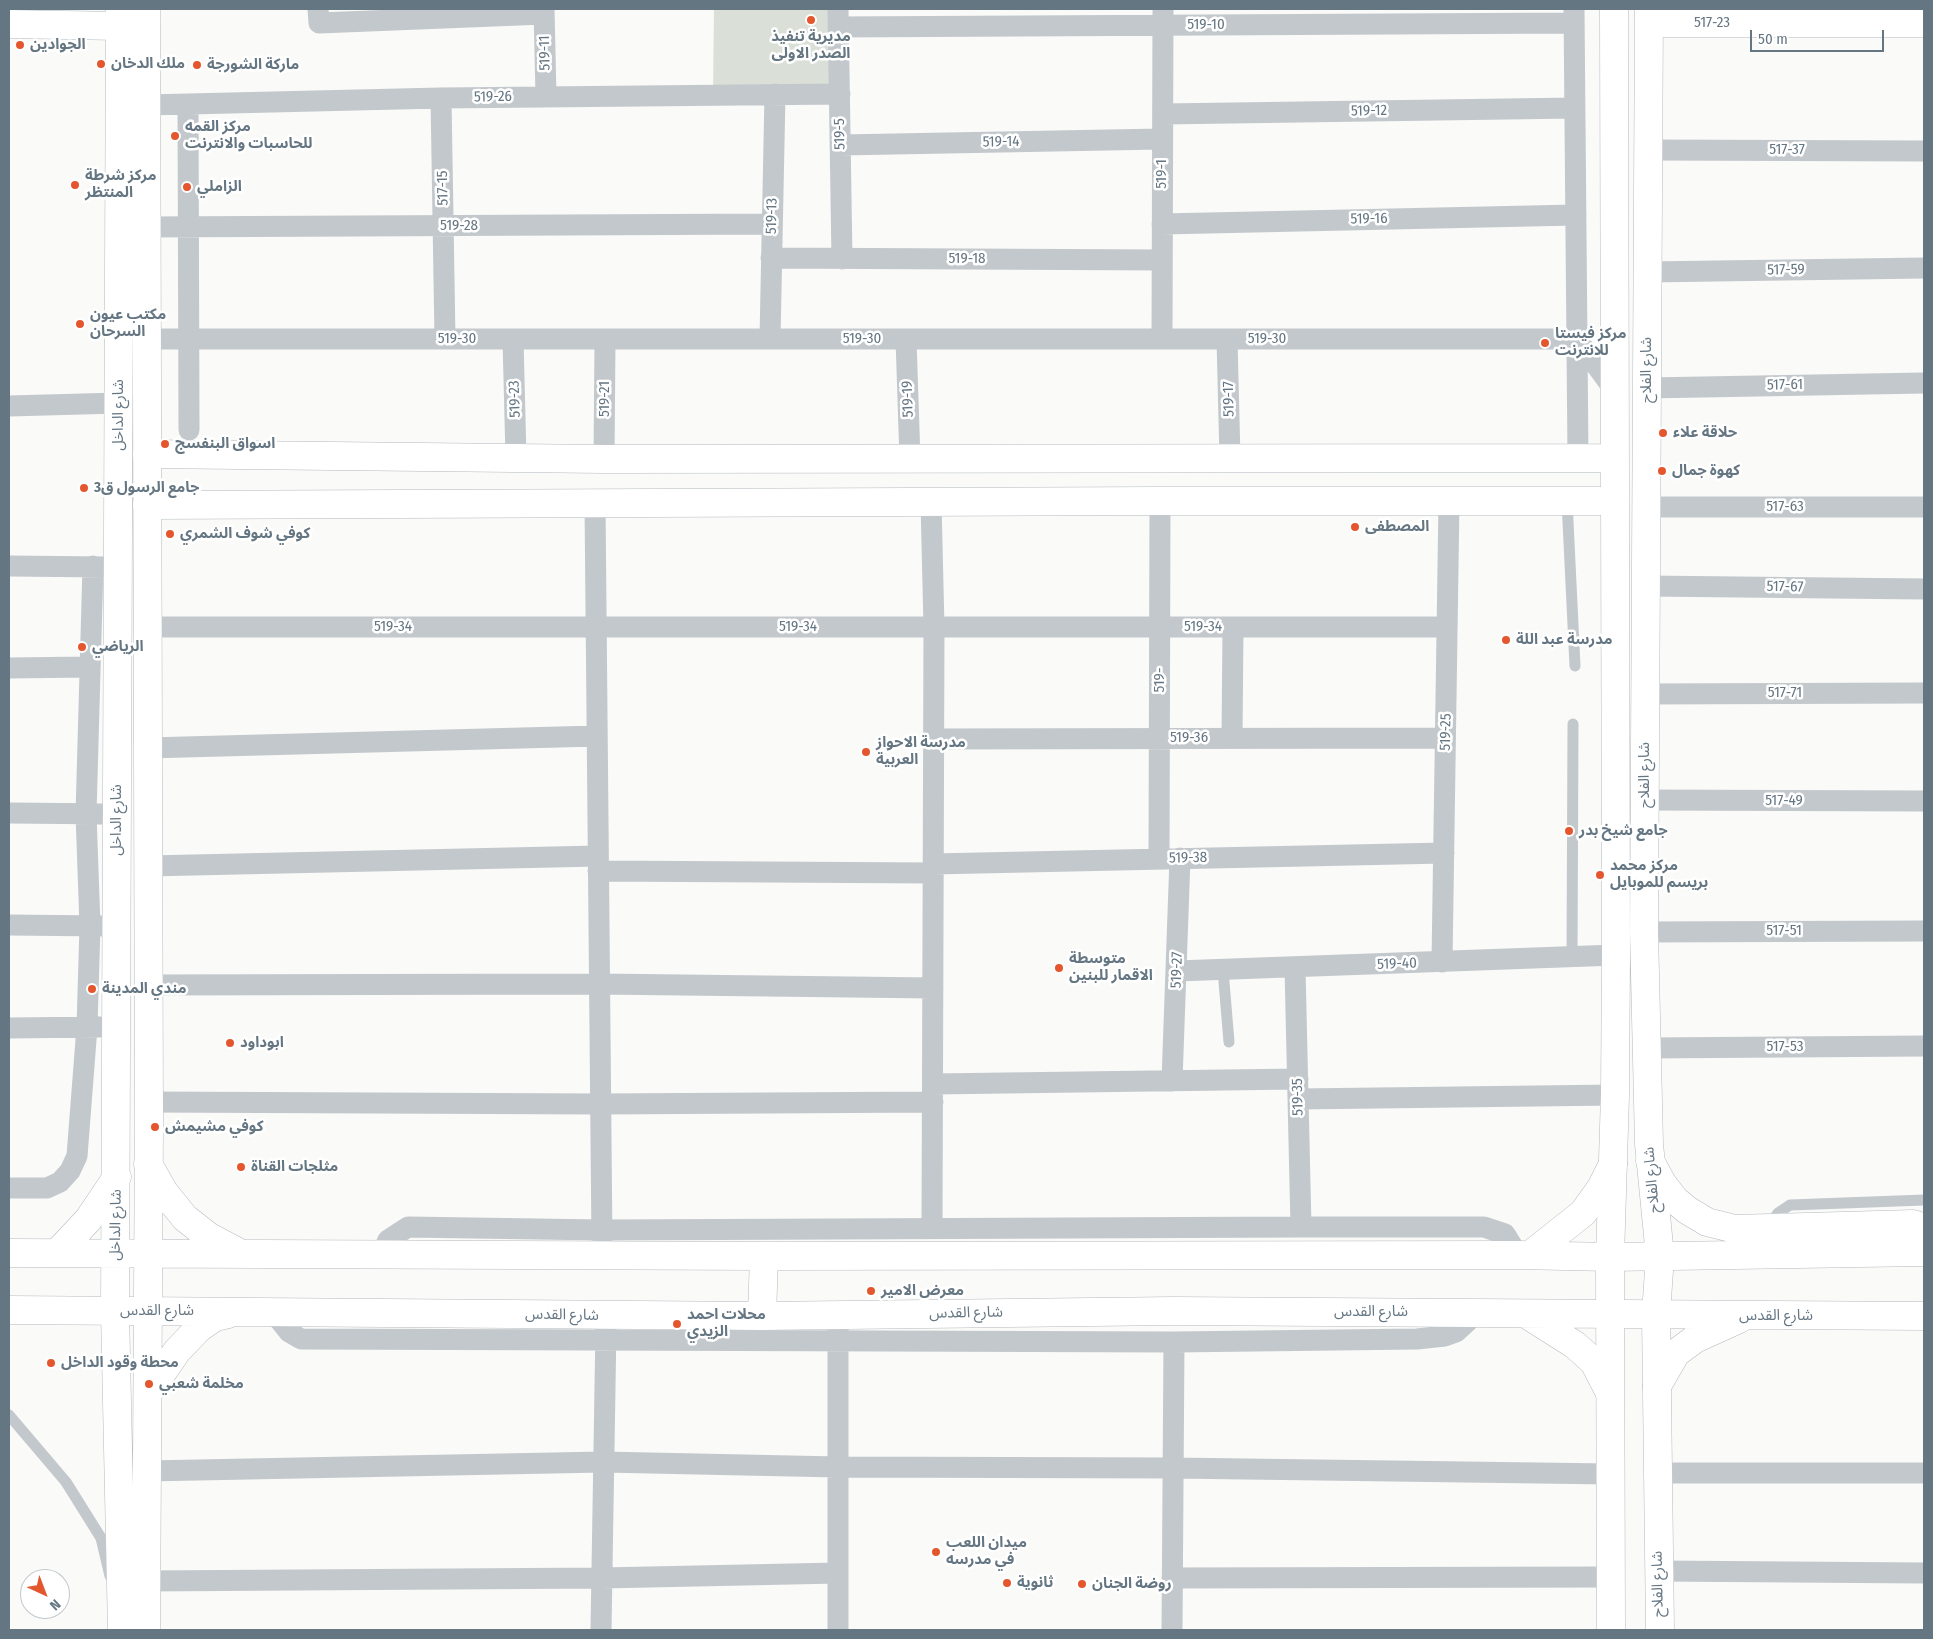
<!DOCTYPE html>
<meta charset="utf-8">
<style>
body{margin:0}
#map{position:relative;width:1933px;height:1639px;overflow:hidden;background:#fafaf8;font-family:"Fira Sans Condensed",sans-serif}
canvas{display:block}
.frame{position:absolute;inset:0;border:10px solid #657683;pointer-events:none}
.north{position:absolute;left:20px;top:1569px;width:50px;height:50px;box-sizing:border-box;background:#fff;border:1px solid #c1c8cd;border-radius:50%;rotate:137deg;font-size:14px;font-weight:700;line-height:20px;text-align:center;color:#657683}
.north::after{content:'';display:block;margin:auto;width:18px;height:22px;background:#e4572e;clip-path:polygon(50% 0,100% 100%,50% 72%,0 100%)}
.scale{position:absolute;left:1750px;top:30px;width:134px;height:22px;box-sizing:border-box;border:2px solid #657683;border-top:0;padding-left:6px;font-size:15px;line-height:18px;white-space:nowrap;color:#657683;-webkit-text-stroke:4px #fff;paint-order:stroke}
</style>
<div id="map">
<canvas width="1933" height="1639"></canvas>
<div class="frame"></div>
<div class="north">N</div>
<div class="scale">50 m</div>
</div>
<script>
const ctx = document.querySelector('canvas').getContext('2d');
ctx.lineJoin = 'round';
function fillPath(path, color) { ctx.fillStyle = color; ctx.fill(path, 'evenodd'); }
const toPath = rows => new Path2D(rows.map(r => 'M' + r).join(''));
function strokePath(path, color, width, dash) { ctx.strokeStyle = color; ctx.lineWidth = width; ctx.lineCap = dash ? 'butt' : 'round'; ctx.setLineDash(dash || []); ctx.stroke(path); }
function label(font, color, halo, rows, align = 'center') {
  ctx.font = font + ' "Fira Sans Condensed","Noto Sans Arabic",sans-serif'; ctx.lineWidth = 5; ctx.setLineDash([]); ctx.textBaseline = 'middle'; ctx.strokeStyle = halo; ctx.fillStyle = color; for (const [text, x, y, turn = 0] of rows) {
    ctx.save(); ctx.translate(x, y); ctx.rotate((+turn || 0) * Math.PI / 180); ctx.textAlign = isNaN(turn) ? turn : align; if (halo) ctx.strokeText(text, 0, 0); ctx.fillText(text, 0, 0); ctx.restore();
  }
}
const green = toPath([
 [714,9,838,9,840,94,713,94]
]);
const lane = toPath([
 [1567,501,1575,666],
 [1572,957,1573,724],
 [1223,970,1229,1042],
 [1769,1227,1778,1213,1790,1205,1924,1200],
 [9,1415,66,1482,101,1538,110,1576]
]);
const street = toPath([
 [318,9,319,23,544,14],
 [544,9,546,96],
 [838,9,842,259],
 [1574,9,1578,458],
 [838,27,1574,23],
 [441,98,445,339],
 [188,104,189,430],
 [146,105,441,98,840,94],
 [1163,114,1575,108],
 [840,145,1162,139],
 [1650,150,1924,151],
 [1162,224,1576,215],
 [147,227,772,224],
 [771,258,1162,260],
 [1647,272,1924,268],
 [147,339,1577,339,1615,391],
 [513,339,516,458],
 [770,339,775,94],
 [906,339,910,460],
 [1162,339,1163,9],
 [1227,339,1230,459],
 [1647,388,1924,383],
 [9,406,119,403],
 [604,459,605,339],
 [595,502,602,1242],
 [931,502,934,627,932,1227],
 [1646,507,1924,507],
 [9,566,106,567],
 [1646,586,1924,589],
 [148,627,1447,627],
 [9,668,90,667],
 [1645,694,1924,693],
 [1232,738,1233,627],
 [933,739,1445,738],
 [147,748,597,736],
 [1645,800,1924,801],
 [9,813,117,814],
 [1159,859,1160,501],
 [933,864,1444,853],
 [148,866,598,856],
 [598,871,933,873],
 [9,925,105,926],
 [1644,932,1924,931],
 [1442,962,1449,501],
 [1295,968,1301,1227],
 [1177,971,1616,955],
 [148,985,599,984,933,988],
 [9,1028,100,1027],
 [1646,1048,1924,1046],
 [1172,1081,1180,858],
 [933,1084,1298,1079],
 [1298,1099,1615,1095],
 [148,1102,600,1104,933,1102],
 [9,1188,47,1188,60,1182,70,1171,77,1156,87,1027,90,926,86,814,93,566],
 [382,1253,388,1240,408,1227,602,1230,1301,1227,1484,1227,1505,1234,1518,1255],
 [273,1312,289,1332,301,1339,1174,1342,1417,1339,1445,1336,1456,1332,1467,1322,1471,1313],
 [838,1328,838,1630],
 [147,1471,603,1462,838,1467,1173,1468,1611,1474],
 [1658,1473,1924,1473],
 [1657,1571,1924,1573],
 [1172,1578,1611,1577],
 [146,1581,602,1578,838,1573],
 [601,1630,606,1326],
 [1172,1630,1174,1342]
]);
const secondary = toPath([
 [1649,9,1644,932,1649,1144,1660,1256,1656,1314,1660,1630],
 [1649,23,1924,23],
 [9,24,120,26],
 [147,454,604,459,1615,458],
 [147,505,1160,501,1615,501],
 [1611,1630,1610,1257,1615,1095,1616,955,1614,9]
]);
const primary = toPath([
 [120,9,115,1311,122,1630],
 [1650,1161,1662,1183,1675,1200,1687,1210,1707,1222,1735,1229,1913,1224,1924,1228],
 [148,1164,164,1192,185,1218,208,1236,236,1251],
 [58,1252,88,1220,117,1177],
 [9,1253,764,1256,1518,1255,1610,1257,1924,1252],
 [1530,1255,1583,1213,1601,1188,1613,1164],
 [9,1310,762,1316,1174,1311,1924,1316],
 [1526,1314,1575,1345,1594,1362,1610,1393],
 [762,1316,764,1256],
 [1657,1386,1676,1353,1695,1339,1739,1319],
 [148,1393,177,1351,199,1328,215,1317,228,1314],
 [146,1630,149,1125,146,9]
]);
const markers = [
 [811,20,5,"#e4572e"],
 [20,45,5,"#e4572e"],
 [101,64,5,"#e4572e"],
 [197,65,5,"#e4572e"],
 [175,136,5,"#e4572e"],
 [75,185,5,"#e4572e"],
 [187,187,5,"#e4572e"],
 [80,324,5,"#e4572e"],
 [1545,343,5,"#e4572e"],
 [1663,433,5,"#e4572e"],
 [165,444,5,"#e4572e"],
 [1662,471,5,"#e4572e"],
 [84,488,5,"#e4572e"],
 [1355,527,5,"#e4572e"],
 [170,534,5,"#e4572e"],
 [1506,640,5,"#e4572e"],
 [82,647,5,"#e4572e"],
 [866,752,5,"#e4572e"],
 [1569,831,5,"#e4572e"],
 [1600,875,5,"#e4572e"],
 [1059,968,5,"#e4572e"],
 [92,989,5,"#e4572e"],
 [230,1043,5,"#e4572e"],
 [155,1127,5,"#e4572e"],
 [241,1167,5,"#e4572e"],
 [871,1291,5,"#e4572e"],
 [677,1324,5,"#e4572e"],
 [51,1363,5,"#e4572e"],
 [149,1384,5,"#e4572e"],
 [936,1552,5,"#e4572e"],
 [1007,1583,5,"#e4572e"],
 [1082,1584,5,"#e4572e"]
];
const streetNames = [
 ["517-23",1712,23],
 ["519-10",1206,25],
 ["519-11",545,53,-91],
 ["519-26",493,97,-1],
 ["519-12",1369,111,-1],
 ["519-5",840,134,-91],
 ["519-14",1001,142,-1],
 ["517-37",1787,150],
 ["519-1",1162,174,-90],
 ["517-15",443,188,-91],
 ["519-13",772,216,-89],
 ["519-16",1369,219,-1],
 ["519-28",459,226],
 ["519-18",967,259],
 ["517-59",1786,270,-1],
 ["519-30",457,339],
 ["519-30",862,339],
 ["519-30",1267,339],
 ["شارع الفلاح",1647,370,-90],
 ["517-61",1785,385,-1],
 ["519-23",515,399,-92],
 ["519-21",605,399,-90],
 ["519-19",908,399,-92],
 ["519-17",1229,399,-91],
 ["شارع الداخل",119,415,-90],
 ["517-63",1785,507],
 ["517-67",1785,587,1],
 ["519-34",393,627],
 ["519-34",798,627],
 ["519-34",1203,627],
 ["519-",1160,680,-90],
 ["517-71",1785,693],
 ["519-25",1446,732,-89],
 ["519-36",1189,738],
 ["شارع الفلاح",1645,775,-90],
 ["517-49",1784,801],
 ["شارع الداخل",117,820,-90],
 ["519-38",1188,858,-1],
 ["517-51",1784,931],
 ["519-40",1397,964,-2],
 ["519-27",1177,970,-88],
 ["517-53",1785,1047],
 ["519-35",1298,1097,-91],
 ["شارع الفلاح",1652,1180,-95],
 ["شارع الداخل",116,1225,-89],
 ["شارع القدس",157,1311],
 ["شارع القدس",1371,1312],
 ["شارع القدس",966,1313,-1],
 ["شارع القدس",562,1315,1],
 ["شارع القدس",1776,1316],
 ["شارع الفلاح",1658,1584,-91]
];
const poiNames = [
 ["مديرية تنفيذ",811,37,"center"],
 ["الصدر الاولى",811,54,"center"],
 ["الجوادين",30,45],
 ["ملك الدخان",111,64],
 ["ماركة الشورجة",207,65],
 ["مركز القمه",185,127],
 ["للحاسبات والانترنت",185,144],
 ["مركز شرطة",85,176],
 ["المنتظر",85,193],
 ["الزاملي",197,187],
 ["مكتب عيون",90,315],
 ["السرحان",90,332],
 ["مركز فيستا",1555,334],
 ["للانترنت",1555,351],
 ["حلاقة علاء",1673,433],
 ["اسواق البنفسج",175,444],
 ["كهوة جمال",1672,471],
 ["جامع الرسول ق3",94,488],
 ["المصطفى",1365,527],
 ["كوفي شوف الشمري",180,534],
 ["مدرسة عبد اللة",1516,640],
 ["الرياضي",92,647],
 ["مدرسة الاحواز",876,743],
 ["العربية",876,760],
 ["جامع شيخ بدر",1579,831],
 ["مركز محمد",1610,866],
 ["بريسم للموبايل",1610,883],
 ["متوسطة",1069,959],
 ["الاقمار للبنين",1069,976],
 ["مندي المدينة",102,989],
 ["ابوداود",240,1043],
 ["كوفي مشيمش",165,1127],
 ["مثلجات القناة",251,1167],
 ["معرض الامير",881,1291],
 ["محلات احمد",687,1315],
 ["الزيدي",687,1332],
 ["محطة وقود الداخل",61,1363],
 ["مخلمة شعبي",159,1384],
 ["ميدان اللعب",946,1543],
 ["في مدرسه",946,1560],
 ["ثانوية",1017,1583],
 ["روضة الجنان",1092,1584]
];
fillPath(green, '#dadfd7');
strokePath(secondary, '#b3babf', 29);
strokePath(primary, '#b5babe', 29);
strokePath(lane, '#c3c8cc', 11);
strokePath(street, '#c3c8cc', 21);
strokePath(secondary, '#fff', 28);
strokePath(primary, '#fff', 28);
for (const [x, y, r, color] of markers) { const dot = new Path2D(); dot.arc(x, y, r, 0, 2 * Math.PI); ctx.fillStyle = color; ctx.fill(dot); strokePath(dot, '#fff', 2); }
label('15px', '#657683', '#fff', streetNames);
label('bold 15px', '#657683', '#fff', poiNames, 'left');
</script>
